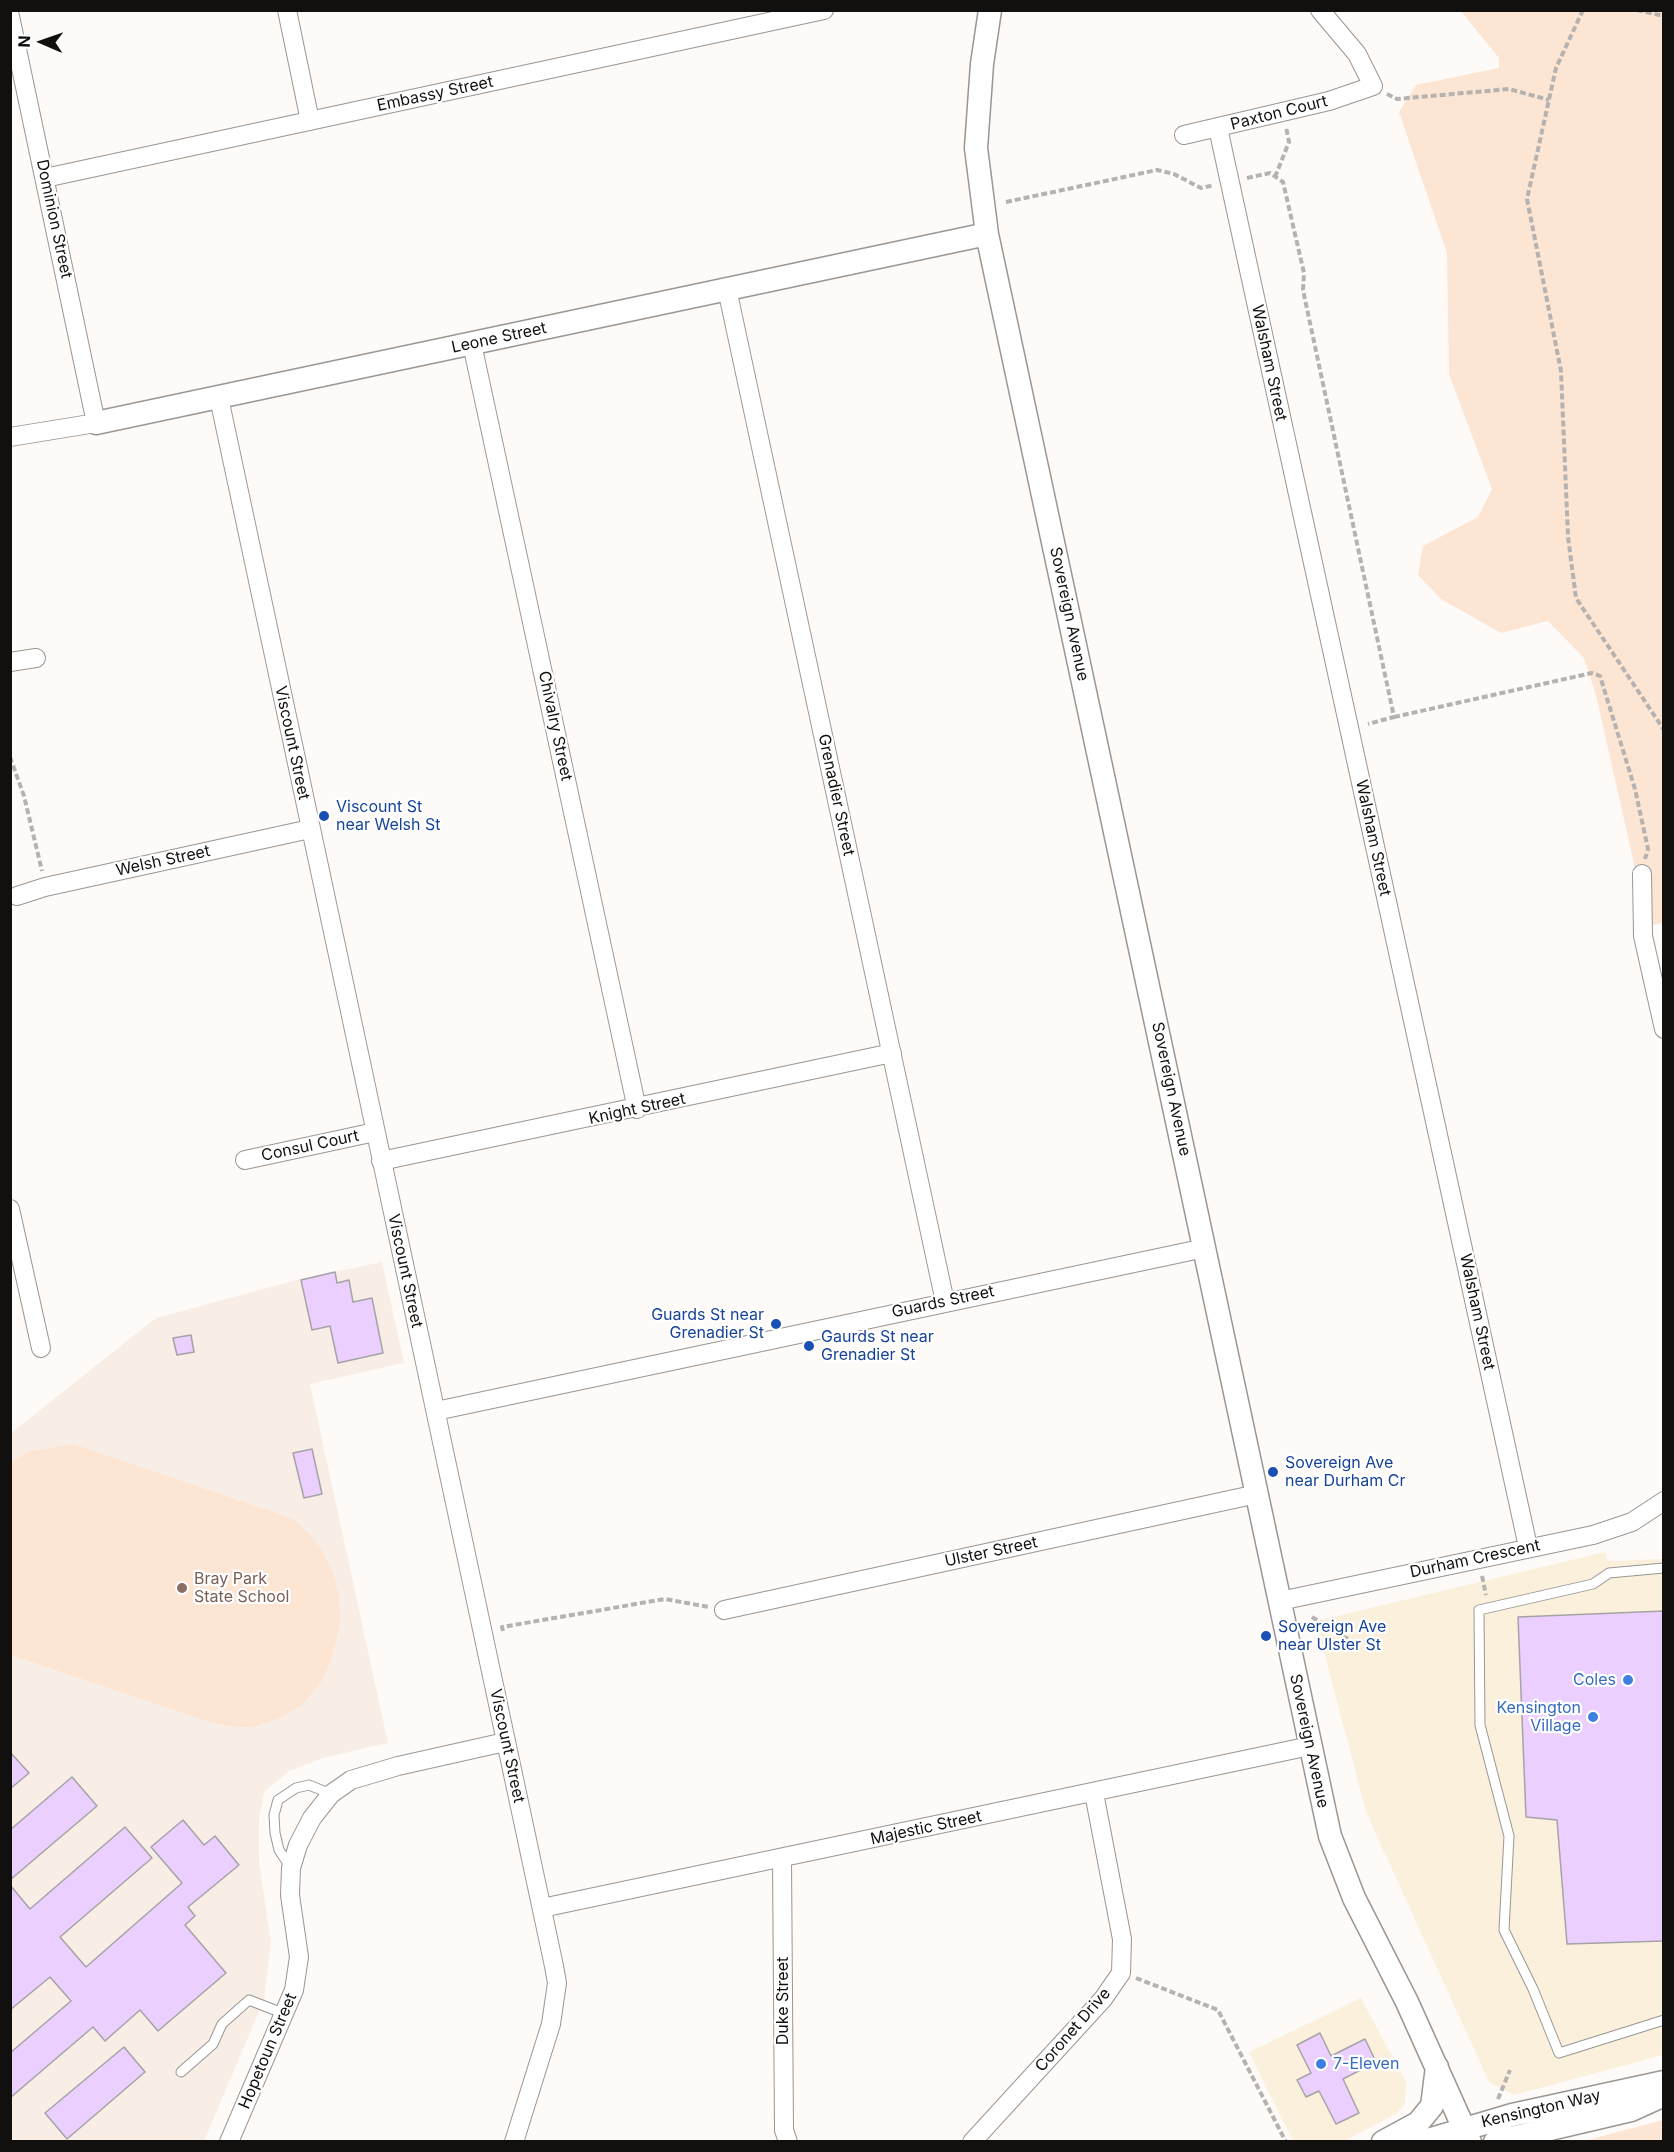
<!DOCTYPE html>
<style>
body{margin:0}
#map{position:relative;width:1674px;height:2152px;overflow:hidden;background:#fefaf8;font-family:Inter,sans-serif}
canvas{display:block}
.frame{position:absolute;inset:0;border:12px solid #11100f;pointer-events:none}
.north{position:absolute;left:12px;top:12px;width:60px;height:60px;-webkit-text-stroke:4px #fff;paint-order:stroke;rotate:272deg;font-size:16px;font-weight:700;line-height:24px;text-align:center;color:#11100f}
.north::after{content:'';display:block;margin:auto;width:21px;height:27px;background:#11100f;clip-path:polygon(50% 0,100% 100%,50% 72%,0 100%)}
</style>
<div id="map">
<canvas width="1674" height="2152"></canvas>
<div class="frame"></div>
<div class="north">N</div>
</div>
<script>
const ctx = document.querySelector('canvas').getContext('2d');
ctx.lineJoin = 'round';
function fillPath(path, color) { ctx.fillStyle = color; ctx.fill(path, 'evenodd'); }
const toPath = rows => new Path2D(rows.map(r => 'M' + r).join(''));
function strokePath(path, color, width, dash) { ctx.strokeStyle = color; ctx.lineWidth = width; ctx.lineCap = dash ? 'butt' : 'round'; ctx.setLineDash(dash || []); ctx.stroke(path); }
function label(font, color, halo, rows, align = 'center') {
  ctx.font = font + ' Inter,sans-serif'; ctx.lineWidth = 4.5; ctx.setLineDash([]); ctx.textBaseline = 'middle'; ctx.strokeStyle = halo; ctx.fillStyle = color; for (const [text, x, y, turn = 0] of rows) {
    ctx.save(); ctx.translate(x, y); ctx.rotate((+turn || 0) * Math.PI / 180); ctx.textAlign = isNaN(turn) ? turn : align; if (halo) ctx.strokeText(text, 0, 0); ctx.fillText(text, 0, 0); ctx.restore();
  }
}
const commercial = toPath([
 [1605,1552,1608,1561,1663,1559,1663,2055,1514,2095,1489,2082,1366,1812,1316,1621],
 [1361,1998,1406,2082,1405,2104,1396,2114,1344,2141,1293,2141,1249,2052]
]);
const built = toPath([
 [382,1262,404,1363,310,1384,388,1743,323,1758,289,1771,264,1792,259,1821,259,1862,271,1942,264,2000,204,2141,11,2142,11,1433,156,1318,300,1279]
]);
const green = toPath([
 [1461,11,1663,11,1663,923,1648,926,1596,695,1584,658,1548,621,1501,633,1441,599,1418,575,1423,546,1478,517,1492,489,1449,374,1447,253,1399,112,1416,85,1499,68,1499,58],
 [73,1444,273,1512,295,1520,308,1533,321,1549,333,1572,339,1597,340,1625,331,1661,321,1682,302,1705,277,1719,253,1727,235,1727,210,1722,11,1655,11,1462,28,1452],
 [1663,2120,1663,2141,1584,2141]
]);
const building = toPath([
 [335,1272,337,1283,349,1280,353,1302,372,1298,383,1353,338,1363,330,1326,312,1330,301,1280,335,1272],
 [191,1335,194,1352,177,1355,173,1338,191,1335],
 [312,1449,322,1494,304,1498,293,1453,312,1449],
 [1664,1611,1664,1941,1567,1944,1557,1820,1526,1817,1518,1617,1664,1611],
 [10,1752,29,1773,10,1789,10,1752],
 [72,1777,97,1806,10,1880,10,1830,72,1777],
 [183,1820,204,1845,215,1836,239,1865,188,1907,195,1916,185,1925,226,1973,158,2031,140,2010,105,2041,93,2027,10,2098,10,2053,71,2001,50,1977,10,2010,10,1885,30,1909,125,1827,152,1858,60,1937,86,1967,182,1883,151,1847,183,1820],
 [1320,2033,1331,2056,1365,2039,1376,2062,1343,2079,1359,2113,1336,2124,1319,2091,1306,2097,1297,2080,1311,2073,1297,2045,1320,2033],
 [124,2047,145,2072,67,2139,45,2113,124,2047]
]);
const path = toPath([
 [1583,10,1556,68,1527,199,1561,371,1568,537,1576,598,1664,730],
 [1637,10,1664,16],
 [1387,94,1397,99,1509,89,1549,100],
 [1275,177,1289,142,1286,127],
 [1247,178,1270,173,1283,182,1304,273,1303,290,1394,717,1368,724],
 [1006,202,1157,170,1174,174,1201,188,1214,185],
 [1394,717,1592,673,1600,676,1635,789,1648,849,1645,859],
 [10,757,24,796,42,871],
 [1482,1576,1486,1595],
 [1312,1617,1351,1641],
 [503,1631,502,1627,665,1599,709,1607],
 [1136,1978,1218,2010,1286,2142],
 [1498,2099,1510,2070]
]);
const service = toPath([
 [1664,1568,1609,1573,1593,1584,1479,1610,1480,1725,1509,1836,1504,1930,1533,1989,1559,2053,1664,2020],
 [291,1868,279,1850,275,1833,274,1815,278,1800,296,1788,309,1785,331,1794],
 [181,2072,213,2044,222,2024,249,2000,285,2014]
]);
const minor = toPath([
 [287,10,310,121],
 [10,16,96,423,10,437],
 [1218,128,1528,1547],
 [1184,135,1329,101,1373,86,1357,54,1320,10],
 [45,178,824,10],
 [727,289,945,1302],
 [472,344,637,1109],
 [219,398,554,1966,557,1983,551,2024,514,2142],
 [10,662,36,658],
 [1642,874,1643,936,1664,1029],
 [17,896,45,887,310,829],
 [245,1160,375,1132],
 [381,1161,892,1053],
 [10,1209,41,1348],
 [436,1411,1205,1248],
 [1280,1601,1593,1535,1632,1522,1664,1501],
 [724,1610,1257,1494],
 [782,1859,784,2130,788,2142],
 [542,1908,1310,1746],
 [229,2142,294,1990,299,1957,290,1895,291,1868,298,1845,312,1818,331,1794,351,1780,398,1766,505,1742],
 [972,2142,1103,1999,1121,1973,1122,1939,1094,1793]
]);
const tertiary = toPath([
 [990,10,982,64,976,148,987,234,1330,1836,1354,1898,1407,2002,1470,2142],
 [96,423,987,234],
 [1383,2142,1418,2123,1432,2106,1437,2067],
 [1421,2142,1512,2115,1664,2082],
 [1495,2142,1631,2110,1664,2095]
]);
const markers = [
 [324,816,6,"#1a4fb4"],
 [776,1324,6,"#1a4fb4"],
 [809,1346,6,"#1a4fb4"],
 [1273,1472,6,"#1a4fb4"],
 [182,1588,6,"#8d6e63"],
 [1266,1636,6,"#1a4fb4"],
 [1628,1680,6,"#3f7fe0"],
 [1593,1717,6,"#3f7fe0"],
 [1321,2064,6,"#3f7fe0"]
];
const streetNames = [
 ["Embassy Street",435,94,-12],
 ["Paxton Court",1279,113,-14],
 ["Dominion Street",54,219,78],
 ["Leone Street",499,338,-12],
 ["Walsham Street",1269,363,78],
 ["Sovereign Avenue",1069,614,78],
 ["Chivalry Street",555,726,78],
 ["Viscount Street",292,743,78],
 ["Grenadier Street",836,795,78],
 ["Walsham Street",1373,838,78],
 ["Welsh Street",163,861,-12],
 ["Sovereign Avenue",1171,1089,78],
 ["Knight Street",637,1109,-12],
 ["Consul Court",310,1146,-12],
 ["Viscount Street",405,1271,78],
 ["Guards Street",943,1302,-12],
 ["Walsham Street",1477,1312,78],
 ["Ulster Street",991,1552,-12],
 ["Durham Crescent",1475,1559,-12],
 ["Sovereign Avenue",1309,1741,78],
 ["Viscount Street",507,1746,78],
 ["Majestic Street",926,1828,-12],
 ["Duke Street",783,2001,-90],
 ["Coronet Drive",1073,2030,-49],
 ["Hopetoun Street",268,2051,-67],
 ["Kensington Way",1541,2109,-13]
];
const transitNames = [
 ["Viscount St",336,807],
 ["near Welsh St",336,825],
 ["Guards St near",764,1315,"right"],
 ["Grenadier St",764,1333,"right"],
 ["Gaurds St near",821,1337],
 ["Grenadier St",821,1355],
 ["Sovereign Ave",1285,1463],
 ["near Durham Cr",1285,1481],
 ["Sovereign Ave",1278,1627],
 ["near Ulster St",1278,1645]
];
const educationNames = [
 ["Bray Park",194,1579],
 ["State School",194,1597]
];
const shopNames = [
 ["Coles",1616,1680],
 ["Kensington",1581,1708],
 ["Village",1581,1726],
 ["7-Eleven",1333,2064,"left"]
];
fillPath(commercial, '#fbf0db');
fillPath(built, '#f8eee6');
fillPath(green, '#fce5d3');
fillPath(building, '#ebcfff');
strokePath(building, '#a5a3a6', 1.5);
strokePath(service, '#999693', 11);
strokePath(minor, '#999693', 20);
strokePath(tertiary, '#999693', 25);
strokePath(path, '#b5b2b0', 4, [6, 3]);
strokePath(service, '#fff', 9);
strokePath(minor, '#fff', 18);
strokePath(tertiary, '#fff', 22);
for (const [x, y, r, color] of markers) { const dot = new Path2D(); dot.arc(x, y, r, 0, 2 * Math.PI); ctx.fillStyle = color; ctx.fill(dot); strokePath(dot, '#fff', 2); }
label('16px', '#11100f', '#fff', streetNames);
label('16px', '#164399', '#fff', transitNames, 'left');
label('16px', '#785e54', '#fff', educationNames, 'left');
label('16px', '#366cbe', '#fff', shopNames, 'right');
</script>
